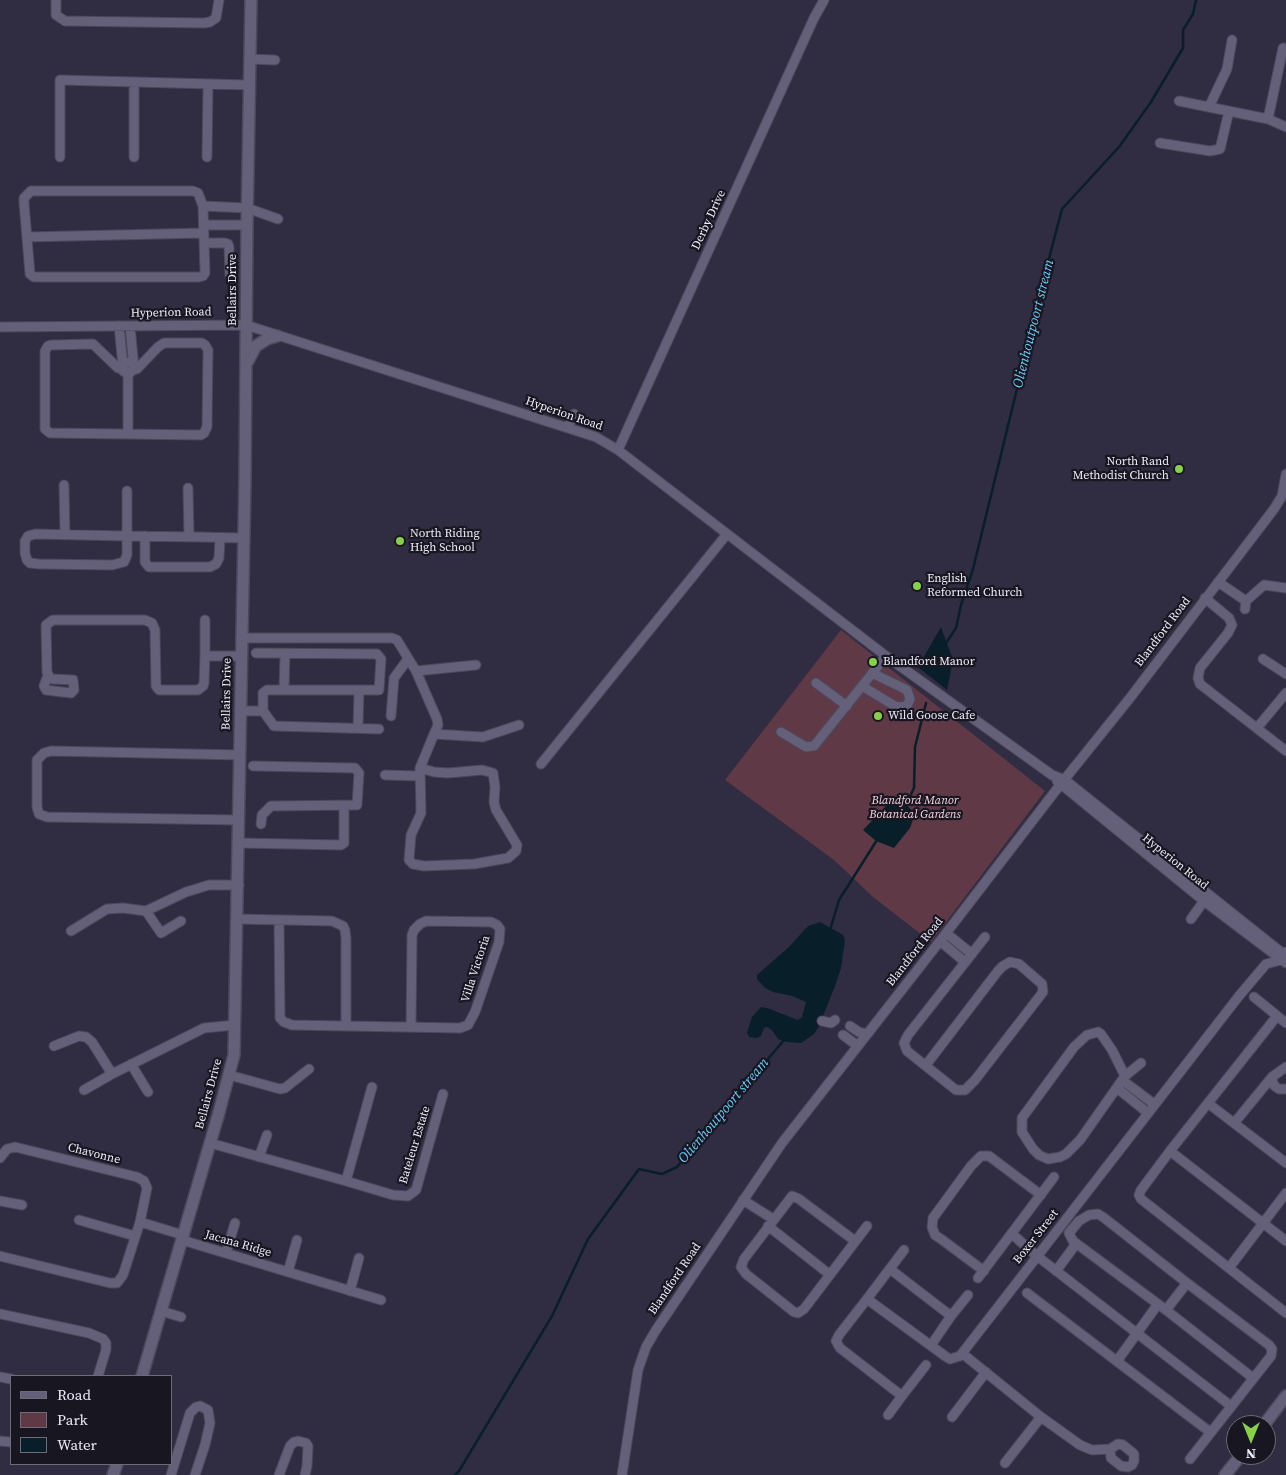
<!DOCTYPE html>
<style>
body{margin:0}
#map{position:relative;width:1286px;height:1475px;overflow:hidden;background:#302c42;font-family:"Source Serif 4",serif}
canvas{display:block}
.legend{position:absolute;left:10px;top:1375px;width:162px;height:90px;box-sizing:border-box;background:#181620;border:1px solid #6d6b77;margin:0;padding:6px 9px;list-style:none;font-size:15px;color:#edebfa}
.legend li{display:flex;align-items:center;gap:10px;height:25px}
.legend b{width:25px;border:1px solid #6d6b77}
.north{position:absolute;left:1226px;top:1415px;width:50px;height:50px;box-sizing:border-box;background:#181620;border:1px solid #6d6b77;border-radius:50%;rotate:180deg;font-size:14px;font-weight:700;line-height:20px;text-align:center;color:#edebfa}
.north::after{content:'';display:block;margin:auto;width:18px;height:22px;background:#88cf4a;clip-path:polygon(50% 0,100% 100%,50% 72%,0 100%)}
</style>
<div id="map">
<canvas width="1286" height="1475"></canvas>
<ul class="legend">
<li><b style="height:6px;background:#646079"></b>Road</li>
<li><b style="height:14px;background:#603947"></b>Park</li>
<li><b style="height:14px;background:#081f29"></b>Water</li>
</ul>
<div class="north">N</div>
</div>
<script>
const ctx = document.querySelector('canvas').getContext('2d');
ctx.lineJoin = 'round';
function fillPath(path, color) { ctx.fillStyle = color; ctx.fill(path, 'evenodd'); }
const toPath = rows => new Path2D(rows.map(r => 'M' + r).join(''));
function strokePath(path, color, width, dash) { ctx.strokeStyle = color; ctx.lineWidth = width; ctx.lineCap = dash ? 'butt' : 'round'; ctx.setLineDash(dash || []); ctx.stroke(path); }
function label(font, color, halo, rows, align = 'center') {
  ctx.font = font + ' "Source Serif 4",serif'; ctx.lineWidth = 4.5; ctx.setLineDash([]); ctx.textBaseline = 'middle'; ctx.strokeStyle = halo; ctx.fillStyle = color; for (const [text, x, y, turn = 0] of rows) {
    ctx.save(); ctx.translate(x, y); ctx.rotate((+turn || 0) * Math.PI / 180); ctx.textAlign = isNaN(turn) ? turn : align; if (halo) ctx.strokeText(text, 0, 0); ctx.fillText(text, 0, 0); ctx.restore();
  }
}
const green = toPath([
 [841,630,1045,791,931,942,873,897,834,860,725,780]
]);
const water = toPath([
 [941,627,953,660,947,690,918,667],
 [901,798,913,812,914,817,910,828,894,848,876,841,863,830,888,804],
 [820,922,843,935,845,940,841,968,835,986,819,1026,814,1034,801,1043,786,1042,778,1039,772,1030,767,1027,764,1028,761,1036,757,1038,749,1037,747,1033,752,1017,761,1007,767,1008,798,1020,802,1017,806,1002,792,996,773,992,765,988,757,979,757,975,790,946,808,926]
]);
const stream = toPath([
 [945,645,956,628,961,605,973,569,1047,266,1062,209,1119,147,1151,102,1183,48,1183,30,1193,14,1196,0],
 [906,805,914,788,915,747,926,703],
 [830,930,839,900,877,840],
 [455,1475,459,1471,552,1316,588,1239,639,1169,662,1174,677,1167,784,1040]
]);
const street = toPath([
 [56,0,56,15,65,21,204,23,210,22,216,18,219,0],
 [1283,48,1268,119,1286,127],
 [249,59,275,60],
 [1179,101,1268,119],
 [1209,107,1227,69,1232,40],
 [1160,143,1210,151,1220,149,1229,111],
 [60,157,60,80,249,85],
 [134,157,134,82],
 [207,157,208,84],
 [31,191,193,191,198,193,203,206,205,273,203,276,199,277,34,277,30,274,24,203,24,198,31,191],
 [203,206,247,208,278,219],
 [204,225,247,225],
 [27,237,204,233],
 [204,243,225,243,228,244,229,247,230,275],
 [119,326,123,366],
 [130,326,134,368,130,373,126,373,123,371,123,366,125,363,129,362,132,364],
 [0,327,246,325,596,437,618,450,886,656,1052,775,1065,780,1286,956],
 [122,368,118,368,93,344,51,345,48,346,45,351,45,429,50,433,201,435,204,433,207,427,208,350,205,345,202,343,164,343,158,347,137,369,133,370],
 [128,374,128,434],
 [568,428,574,414],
 [618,450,814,18,824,0],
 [64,485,65,535],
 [188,488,189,537],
 [127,491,127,555,124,562,112,565,39,564,30,563,27,560,25,553,25,541,28,536,35,534,127,536,198,537,243,538],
 [145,536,145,562,149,567,210,567,216,564,219,558,220,538],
 [1218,582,1246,601],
 [1205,598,1229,618,1232,625,1228,633,1200,668,1198,678,1200,684,1286,751],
 [1245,609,1246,601,1264,585,1286,588],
 [241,638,392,638,397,640,416,671,437,719,438,725,434,734,420,768,421,813,411,835,409,860,413,864,424,866,474,864,508,858,516,851,517,845,496,810,494,802,495,787,493,773,482,770,448,773,434,772,420,768],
 [256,653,377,654,381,659,379,690,267,690,263,693,263,711],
 [205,656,205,620],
 [1263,659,1286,674],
 [416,671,476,665],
 [48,675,44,686,46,690,71,693,74,690,73,680,53,679,50,678,47,672,46,625,53,620,145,620,152,623,155,630,156,686,159,690,198,690,203,686,204,683,205,656,241,656],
 [816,683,847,706],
 [862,686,895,706,900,707,907,706,910,699,907,690,872,673],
 [284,689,285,653],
 [240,711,263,711,274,726,379,729],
 [391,716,394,678,408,659],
 [358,728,359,690],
 [1257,728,1286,693],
 [781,732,806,747,814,746,886,656],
 [434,734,483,737,519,725],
 [541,764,727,534],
 [253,766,355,768,359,773,357,805,271,806,262,815,261,824],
 [385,775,420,776],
 [1057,781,1204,901,1286,963],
 [239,820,47,817,39,814,37,807,37,760,44,753,51,751,240,755],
 [239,843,341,845,344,843,344,806],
 [146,911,161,933,181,921],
 [237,919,332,921,343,926,345,930,346,938,346,1026],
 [1191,919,1206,898],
 [279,920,280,1018,284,1022,292,1025,346,1026,460,1028,468,1025,475,1012,499,942,500,929,497,925,491,922,426,921,420,924,414,930,412,935,411,1026],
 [71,931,107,909,123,908,146,911,186,892,209,885,239,885],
 [946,933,972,954],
 [940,941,965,962],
 [1254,997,1286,1023],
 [1277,1016,1170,1151,1141,1190,1139,1195,1141,1199,1286,1313],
 [822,1021,831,1023,835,1020],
 [850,1026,859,1032,866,1034],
 [843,1035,858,1046],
 [54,1046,79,1036,86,1037,92,1042,112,1074],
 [131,1064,148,1092],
 [926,1065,998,971,1003,966,1010,962,1019,964,1042,984,1043,992,975,1080,965,1090,956,1090,907,1051,904,1043,908,1035,985,937],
 [1286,1067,1272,1077,1273,1084,1276,1087,1279,1089,1286,1089],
 [229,1075,280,1089,285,1088,309,1069],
 [1125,1076,1112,1050,1101,1034,1098,1032,1087,1035,1074,1047,1022,1118,1022,1132,1033,1149,1039,1155,1048,1159,1060,1157,1066,1154,1080,1140,1125,1076,1141,1063],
 [1122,1080,1154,1104],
 [1117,1088,1148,1113],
 [84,1090,112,1074,204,1028,235,1025],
 [1209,1104,1286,1163],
 [1235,1122,1272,1077],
 [210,1143,346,1181,393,1195,408,1196,416,1190,443,1094],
 [1170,1151,1286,1241],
 [259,1157,267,1135],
 [0,1158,7,1149,15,1147,137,1177,144,1181,147,1188,140,1222,123,1275,117,1283,110,1283,0,1256],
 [346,1181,372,1087],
 [743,1200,773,1219],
 [0,1201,22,1205],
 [79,1220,135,1236],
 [140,1222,183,1235],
 [768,1226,829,1274],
 [1012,1234,1037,1256,1231,1406],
 [182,1240,381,1300],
 [855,1241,799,1199,792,1196,744,1259,741,1267,746,1274,794,1312,798,1313,804,1309,867,1226],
 [904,1250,867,1299,945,1356,950,1359,960,1356,1239,996,1266,964,1281,960,1286,952],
 [226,1253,235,1223],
 [1229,1268,1286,1193],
 [890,1269,951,1316,968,1295],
 [984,1271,941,1239,935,1235,932,1227,933,1218,971,1166,981,1156,989,1156,1041,1195],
 [1056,1271,1076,1244],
 [288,1272,297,1240],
 [978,1278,1054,1177],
 [350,1291,359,1258],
 [1027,1293,1210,1432],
 [867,1299,839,1335,836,1341,840,1348,902,1396,888,1415],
 [1166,1310,1187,1283],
 [161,1311,181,1317],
 [0,1314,89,1333,103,1339,106,1343,106,1350,98,1376],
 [934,1341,951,1316],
 [963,1354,1041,1417,1080,1445,1092,1450,1110,1449],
 [1117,1361,1158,1304],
 [0,1377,11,1379],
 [902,1396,926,1365],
 [952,1417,986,1372],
 [0,1441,11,1442],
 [1118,1444,1123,1445,1134,1454,1134,1461,1132,1465,1128,1467,1121,1466,1111,1458,1110,1449,1118,1444],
 [1190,1459,1271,1356,1272,1349,1269,1345,1187,1283,1103,1217,1098,1214,1089,1215,1079,1221,1069,1233,1073,1241,1166,1310,1253,1378],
 [1005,1463,1041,1417],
 [171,1475,190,1413,196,1407,200,1406,208,1410,210,1423,205,1445,195,1475],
 [279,1475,290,1446,294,1442,298,1441,306,1443,308,1446,307,1466,305,1475],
 [622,1475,638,1370,646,1347,656,1330,782,1143,940,941,1060,785,1130,698,1274,509,1282,496,1286,474]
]);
const secondary = toPath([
 [248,361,256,346,267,339,277,336],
 [142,1376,218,1116,234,1055,245,479,247,225,251,0],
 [1264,1425,1286,1396],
 [113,1475,117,1464],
 [1225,1475,1241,1455]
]);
const markers = [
 [1179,469,5,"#88cf4a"],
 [400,541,5,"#88cf4a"],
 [917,586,5,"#88cf4a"],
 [873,662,5,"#88cf4a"],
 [878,716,5,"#88cf4a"]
];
const streetNames = [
 ["Derby Drive",709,220,-65],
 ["Bellairs Drive",233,290,-90],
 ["Hyperion Road",171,313,-1],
 ["Hyperion Road",564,414,19],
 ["Blandford Road",1163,632,-53],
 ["Bellairs Drive",227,694,-89],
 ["Hyperion Road",1175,862,39],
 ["Blandford Road",915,952,-52],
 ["Villa Victoria",476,969,-72],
 ["Bellairs Drive",209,1094,-75],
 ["Bateleur Estate",415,1145,-73],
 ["Chavonne",94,1154,14],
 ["Boxer Street",1036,1237,-52],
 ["Jacana Ridge",238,1244,16],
 ["Blandford Road",675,1279,-56]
];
const poiNames = [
 ["North Rand",1169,462,"right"],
 ["Methodist Church",1169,476,"right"],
 ["North Riding",410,534],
 ["High School",410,548],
 ["English",927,579],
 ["Reformed Church",927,593],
 ["Blandford Manor",883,662],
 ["Wild Goose Cafe",888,716]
];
const parkNames = [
 ["Blandford Manor",915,801],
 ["Botanical Gardens",915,815]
];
const waterNames = [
 ["Olienhoutpoort stream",1034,324,-76],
 ["Olienhoutpoort stream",724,1111,-50]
];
fillPath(green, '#603947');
fillPath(water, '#081f29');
strokePath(stream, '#081f29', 2.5);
strokePath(street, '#4c485b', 11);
strokePath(secondary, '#4c485b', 14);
strokePath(street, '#646079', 9);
strokePath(secondary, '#646079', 11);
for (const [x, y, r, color] of markers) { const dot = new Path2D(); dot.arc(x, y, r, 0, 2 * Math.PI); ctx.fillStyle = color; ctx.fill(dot); strokePath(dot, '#181620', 2); }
label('12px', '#edebfa', '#181620', streetNames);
label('12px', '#edebfa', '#181620', poiNames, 'left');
label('italic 12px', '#fad3df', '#181620', parkNames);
label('italic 14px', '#68cffc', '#181620', waterNames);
</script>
